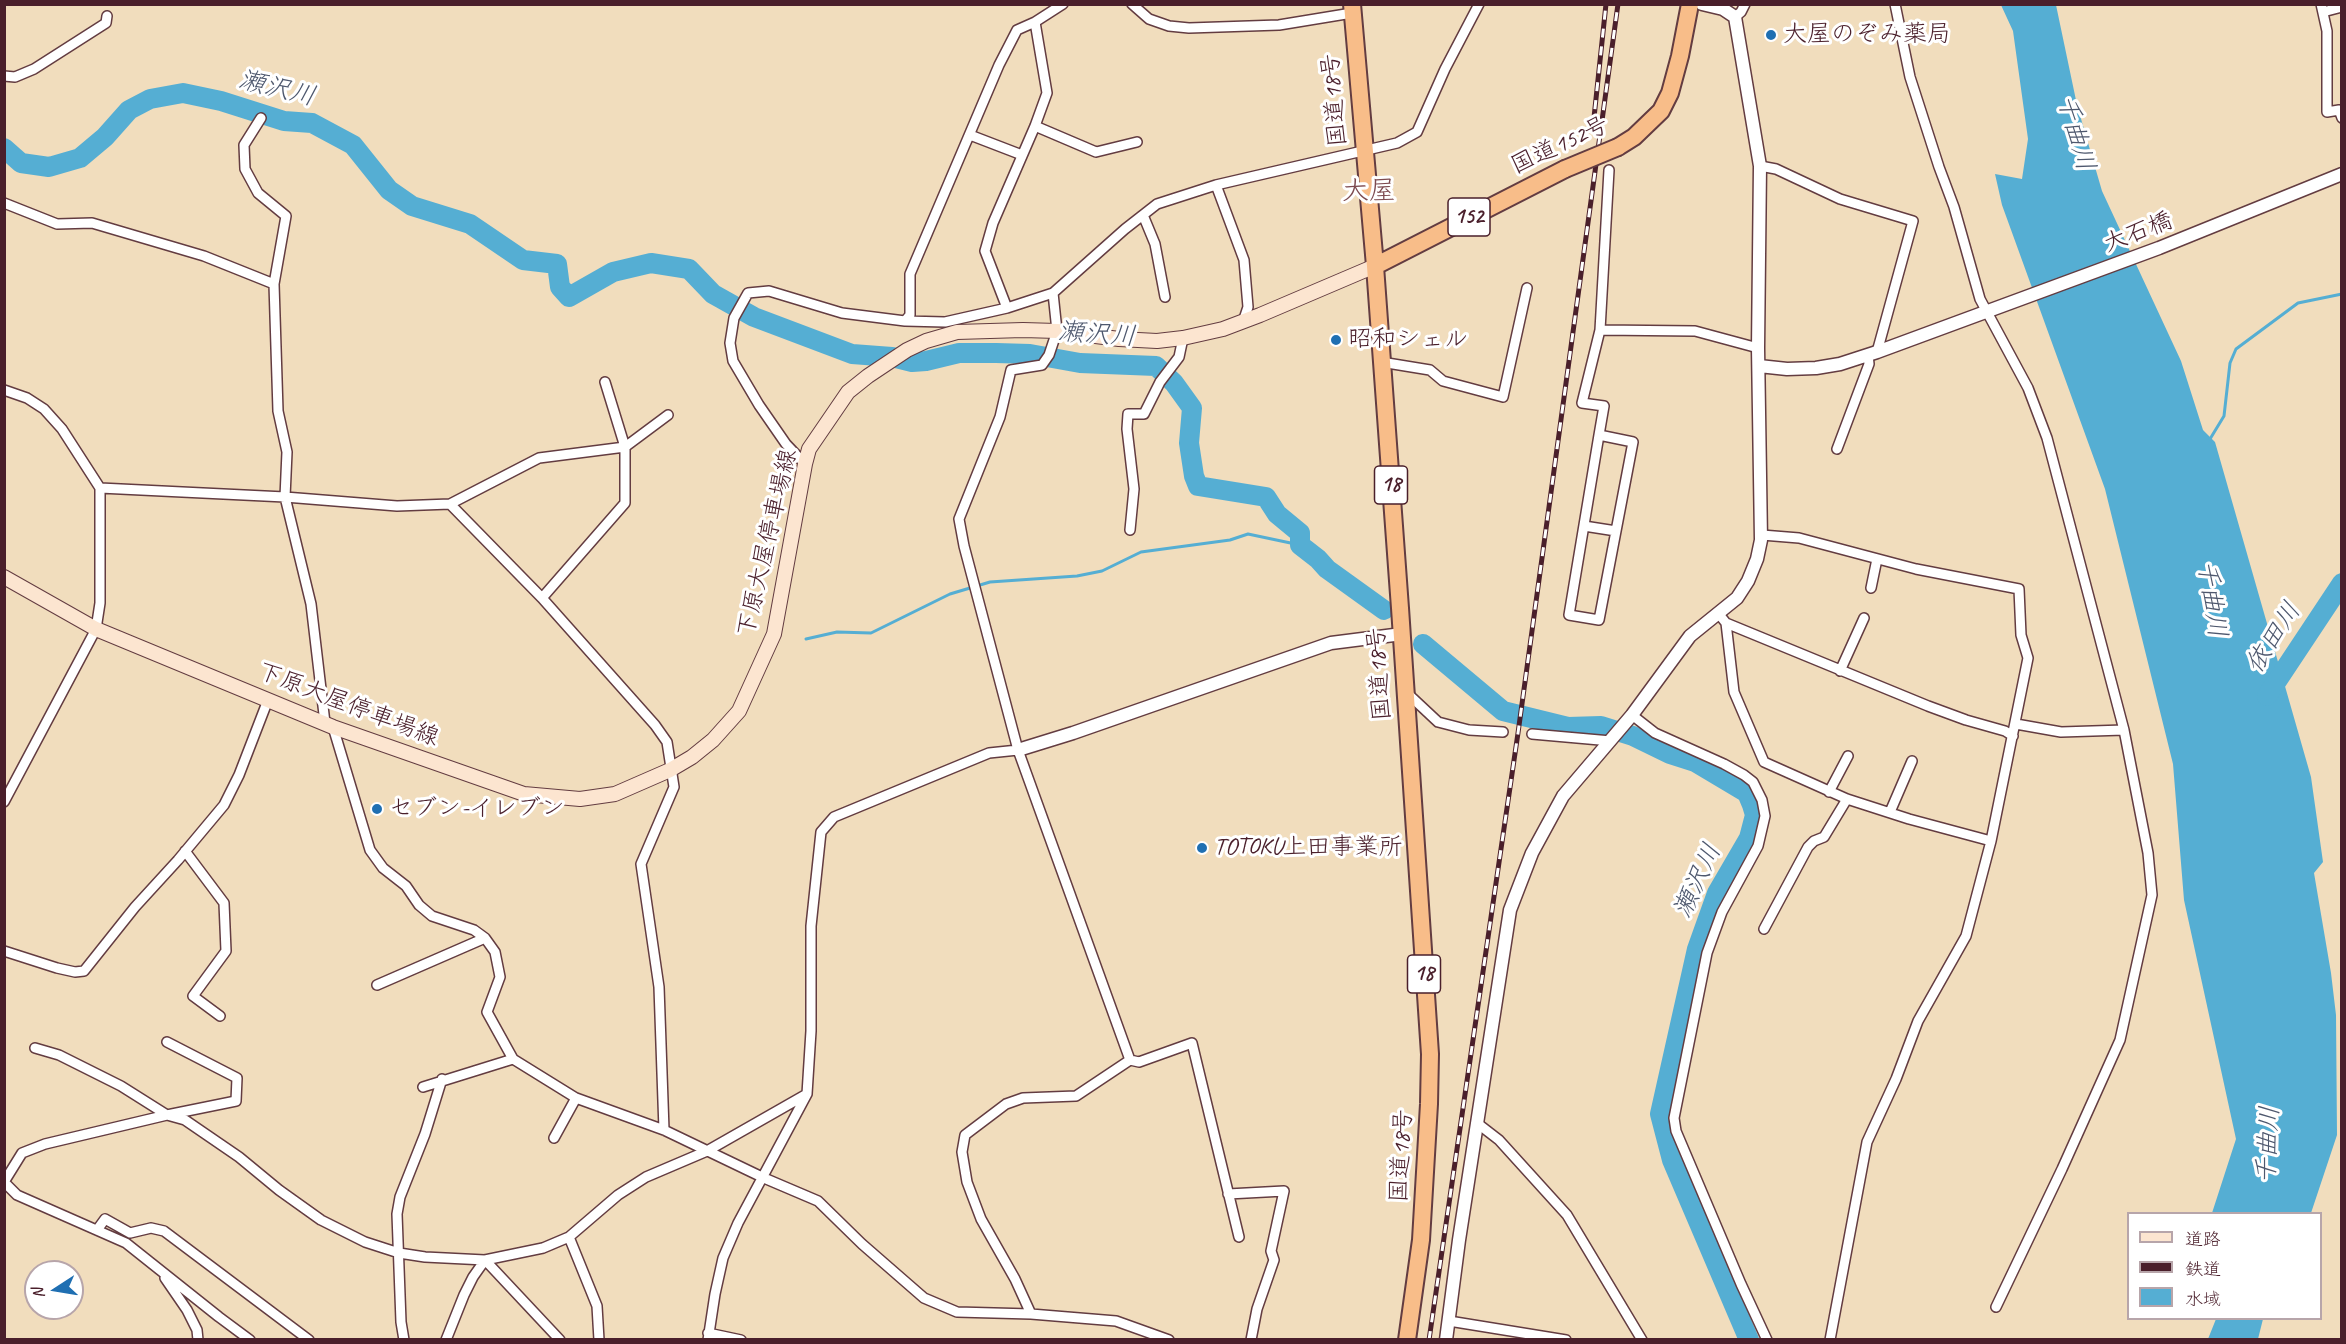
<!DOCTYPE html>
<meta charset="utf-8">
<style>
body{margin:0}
#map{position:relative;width:2346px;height:1344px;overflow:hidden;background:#f1ddbd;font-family:Caveat,"Klee One",sans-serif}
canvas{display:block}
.frame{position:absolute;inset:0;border:6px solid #4a1f2b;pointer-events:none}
.legend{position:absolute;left:2127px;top:1212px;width:195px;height:108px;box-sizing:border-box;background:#fff;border:2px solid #b7a5aa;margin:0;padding:8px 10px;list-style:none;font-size:18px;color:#4a1f2b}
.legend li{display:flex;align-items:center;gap:12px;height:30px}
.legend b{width:30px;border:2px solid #b7a5aa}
.north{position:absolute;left:24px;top:1260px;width:60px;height:60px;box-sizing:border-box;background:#fff;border:2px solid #b7a5aa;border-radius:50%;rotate:258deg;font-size:16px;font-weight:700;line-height:24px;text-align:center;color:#4a1f2b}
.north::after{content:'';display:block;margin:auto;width:21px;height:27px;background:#1f6fb2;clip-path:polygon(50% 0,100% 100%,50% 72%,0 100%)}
</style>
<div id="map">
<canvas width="2346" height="1344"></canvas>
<div class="frame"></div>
<ul class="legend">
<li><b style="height:8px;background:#fce5d0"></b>道路</li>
<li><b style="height:8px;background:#4a1f2b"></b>鉄道</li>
<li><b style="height:16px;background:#55aed3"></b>水域</li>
</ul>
<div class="north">N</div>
</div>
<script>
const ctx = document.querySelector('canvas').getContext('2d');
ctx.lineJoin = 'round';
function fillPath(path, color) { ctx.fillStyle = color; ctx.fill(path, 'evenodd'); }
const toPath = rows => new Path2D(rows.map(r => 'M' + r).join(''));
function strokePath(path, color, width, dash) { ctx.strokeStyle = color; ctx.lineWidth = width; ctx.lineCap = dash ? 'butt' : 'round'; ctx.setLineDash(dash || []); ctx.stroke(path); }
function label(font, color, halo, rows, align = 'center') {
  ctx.font = font + ' Caveat,"Klee One",sans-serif'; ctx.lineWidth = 6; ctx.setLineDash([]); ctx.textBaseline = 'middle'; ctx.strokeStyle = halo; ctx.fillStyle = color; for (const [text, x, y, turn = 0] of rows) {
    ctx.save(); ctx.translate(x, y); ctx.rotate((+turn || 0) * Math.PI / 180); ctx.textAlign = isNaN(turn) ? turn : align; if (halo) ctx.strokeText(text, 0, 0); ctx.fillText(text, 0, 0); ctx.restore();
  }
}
const water = toPath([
 [2001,5,2056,5,2077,105,2102,191,2181,361,2203,430,2215,442,2311,777,2323,862,2314,873,2331,973,2336,1015,2337,1135,2311,1213,2212,1213,2236,1139,2184,900,2173,764,2105,489,2002,205,1995,174,2022,179,2028,139,2013,31],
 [2216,1319,2263,1319,2258,1339,2208,1339]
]);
const stream = toPath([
 [2210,439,2224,416,2230,363,2236,349,2298,303,2342,294],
 [806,639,837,632,871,633,950,594,990,582,1077,576,1102,571,1141,552,1230,540,1248,534,1300,545]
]);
const river = toPath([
 [4,148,21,163,49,167,80,158,105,137,129,110,150,99,183,93,221,101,284,121,312,123,353,145,389,190,412,206,470,224,523,260,557,264,560,287,569,297,613,272,651,263,689,269,713,294,754,317,852,354,892,357,912,362,926,361,959,353,996,353,1030,354,1080,363,1156,366,1174,383,1192,408,1189,443,1194,476,1198,486,1266,497,1277,514,1300,533,1300,545,1318,559,1327,569,1384,610],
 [1423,644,1503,711,1568,727,1601,726,1633,736,1670,754,1695,762,1747,793,1752,805,1755,815,1749,838,1717,893,1697,949,1660,1114,1672,1160,1749,1340],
 [2267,696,2342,583]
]);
const minor = toPath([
 [1132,4,1149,19,1169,26,1189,28,1279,25,1352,13],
 [1895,4,1910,77,1939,167,1954,207,1980,299,2028,388,2047,438,2124,730,2148,853,2152,895,2120,1040,2062,1169,1996,1307],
 [2321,4,2327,31,2327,112,2339,110,2342,118],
 [2323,12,2342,7],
 [1735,17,1741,12,1745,4],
 [1035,22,1063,4],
 [4,76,15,77,34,69,106,23,107,16],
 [261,118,244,145,245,169,258,193,286,216,274,284],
 [1035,126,1096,152,1137,142],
 [970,135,1022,155],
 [1760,166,1776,169,1840,199,1913,221,1877,352],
 [1216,185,1244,260,1248,307,1243,322],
 [4,203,57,224,92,223,204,256,274,284,278,411,287,452,285,497,311,604,325,723],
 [1143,215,1155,244,1165,297],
 [905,321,910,315,910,274,999,65,1017,30,1035,22,1047,93,1035,126,993,223,985,251,1007,308],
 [1600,330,1695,331,1758,348],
 [1381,362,1430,370,1443,381,1503,397,1527,288],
 [4,390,27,398,44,409,62,429,100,488,100,603,96,629,4,802],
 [1599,435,1633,442,1599,620,1569,615,1599,435],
 [1599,435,1604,406,1582,403,1600,330,1609,170],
 [1837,449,1869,364,1868,355],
 [805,464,786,444,759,405,733,361,730,343,734,318,748,293,769,291,842,313,905,321,945,322,1007,308,1053,293],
 [100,488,285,497,397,506,450,504,539,458,625,447,668,415],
 [450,504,542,598,655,725,667,742,674,787,641,864,659,987,664,1130],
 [1584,526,1616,531],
 [1130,530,1134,489,1127,429,1128,414,1144,414,1160,382,1179,357,1183,338],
 [1762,535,1799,538,1916,569,2019,589,2021,635,2028,658,1991,841,1966,936,1918,1021,1896,1079,1867,1142,1830,1340],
 [1871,588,1877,559],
 [542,598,625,503,625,447,605,382],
 [1718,613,1726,623,1734,692,1764,762,1847,799,1909,819,1991,841],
 [1726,623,1928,706,1966,720,2005,731,2013,736],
 [1840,671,1864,618],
 [1407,693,1438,722,1469,730,1503,732],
 [1632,715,1655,733,1724,764,1744,775,1753,782,1762,800,1765,816,1758,846,1722,912,1707,953,1674,1118,1676,1131,1741,1284,1767,1340],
 [2016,724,2061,732,2124,730],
 [333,727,370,850,383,868,406,886,419,905,432,916,474,930,485,938,495,952,500,977,487,1012,513,1059,576,1098,664,1130,764,1178,818,1201,862,1244,924,1298,957,1312,1031,1314,1116,1321,1169,1340],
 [1532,734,1611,741],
 [1829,792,1848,756],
 [1890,812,1912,761],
 [185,851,224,903,226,951,193,996,220,1016],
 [1764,929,1808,847,1814,841,1824,837,1847,799],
 [4,951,57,968,75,972,84,971,135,907,178,860,224,805,239,775,268,700],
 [377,985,485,938],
 [35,1048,59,1055,121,1086,167,1115,185,1120,239,1157,279,1190,321,1220,365,1242,399,1253,425,1257,485,1260,543,1248,569,1237,618,1195,646,1177,707,1151,807,1094],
 [1130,1060,1139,1062,1192,1043,1239,1237],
 [423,1087,513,1059],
 [1477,1123,1499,1140,1567,1215,1642,1340],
 [554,1138,576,1098],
 [4,1182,22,1153,45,1144,167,1115,236,1101,237,1078,167,1042],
 [4,1182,17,1195,126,1243,219,1317,250,1340],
 [1228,1194,1284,1191,1271,1251,1274,1260,1257,1309,1251,1340],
 [97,1230,105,1219,130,1233,151,1228,164,1231,309,1340],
 [569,1237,597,1306,599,1340],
 [485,1260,560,1340],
 [165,1278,187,1310,197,1330,198,1340],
 [1031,1314,1015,1279,981,1219,967,1182,962,1152,965,1135,1006,1104,1023,1098,1076,1096,1130,1060,1018,750,964,546,959,519,1000,417,1011,370,1042,365,1049,355,1057,331,1053,293,1125,229,1157,204,1216,185,1397,143,1417,132,1445,69,1479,4],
 [1449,1321,1566,1340],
 [708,1333,741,1340],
 [404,1340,401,1322,397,1214,400,1197,425,1134,442,1079],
 [446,1340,464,1295,473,1277,485,1260],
 [708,1340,715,1294,723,1258,738,1223,807,1094,811,1031,811,926,821,832,834,817,989,753,1018,750]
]);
const tertiary = toPath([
 [1759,366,1787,369,1816,368,1840,364,1877,352,2159,248,2342,174],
 [1018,750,1073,733,1331,643,1402,634],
 [1446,1340,1459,1240,1510,910,1532,853,1563,796,1632,715,1690,636,1737,598,1748,581,1757,559,1761,540,1758,348,1760,166,1735,17,1723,9,1702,4]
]);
const secondary = toPath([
 [4,577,96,629,333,727,524,794,580,799,615,794,670,770,692,757,713,740,739,711,774,634,805,464,809,449,848,392,868,376,907,350,926,341,957,332,1023,330,1057,331,1119,339,1157,341,1183,338,1223,329,1260,315,1375,266]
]);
const trunk = toPath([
 [1352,4,1375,266,1400,608,1430,1054,1429,1104,1421,1240,1407,1340],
 [1618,147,1634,137,1661,111,1670,93,1680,56,1690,4],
 [1375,266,1565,169]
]);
const rail = toPath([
 [1593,127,1606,4],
 [1429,1340,1518,733,1618,4]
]);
const trunkBridge = toPath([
 [1565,169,1618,147]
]);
const markers = [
 [1771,35,6,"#1f6fb2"],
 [1336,340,6,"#1f6fb2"],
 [377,809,6,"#1f6fb2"],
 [1202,848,6,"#1f6fb2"]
];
const shields = [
 [1469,217,42],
 [1391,485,33],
 [1424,974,33]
];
const shieldNames = [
 ["152",1469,217],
 ["18",1391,485],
 ["18",1424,974]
];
const poiNames = [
 ["大屋のぞみ薬局",1783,35],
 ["昭和シェル",1348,340],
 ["セブン-イレブン",389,809],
 ["TOTOKU上田事業所",1214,848]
];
const streetNames = [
 ["国道18号",1335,100,-95],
 ["国道152号",1560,146,-25],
 ["大石橋",2138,233,-21],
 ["下原大屋停車場線",768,543,-77],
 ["国道18号",1380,674,-94],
 ["下原大屋停車場線",348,705,21],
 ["国道18号",1402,1156,-87]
];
const waterNames = [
 ["瀬沢川",277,89,14],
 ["千曲川",2075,133,74],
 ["瀬沢川",1097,335,4],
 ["千曲川",2211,599,81],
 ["依田川",2274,638,-57],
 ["瀬沢川",1698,881,-65],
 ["千曲川",2269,1145,-87]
];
const quarterNames = [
 ["大屋",1369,192]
];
fillPath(water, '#55aed3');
strokePath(stream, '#55aed3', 3);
strokePath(river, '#55aed3', 20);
strokePath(minor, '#633c41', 12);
strokePath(tertiary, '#633c41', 15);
strokePath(secondary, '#633c41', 16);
strokePath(trunk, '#633c41', 20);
strokePath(minor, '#fff', 9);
strokePath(tertiary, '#fff', 12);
strokePath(secondary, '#fce5d0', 14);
strokePath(trunk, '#f8bd89', 16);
strokePath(rail, '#4a1f2b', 5);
strokePath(rail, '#fff', 3, [9]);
strokePath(trunkBridge, '#633c41', 20, []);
strokePath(trunkBridge, '#f8bd89', 16);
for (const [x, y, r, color] of markers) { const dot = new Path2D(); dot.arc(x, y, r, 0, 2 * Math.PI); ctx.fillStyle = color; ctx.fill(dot); strokePath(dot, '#fff', 2); }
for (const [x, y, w] of shields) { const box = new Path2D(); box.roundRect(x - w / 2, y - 19, w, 38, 4.5); ctx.fillStyle = '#fff'; ctx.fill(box); strokePath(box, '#4a1f2b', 1.5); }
label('bold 22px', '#4a1f2b', null, shieldNames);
label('24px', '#4a1f2b', '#fff', poiNames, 'left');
label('24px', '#4a1f2b', '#fff', streetNames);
label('italic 26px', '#4e586e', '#fff', waterNames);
label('27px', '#7d4a4f', '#fff', quarterNames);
</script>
